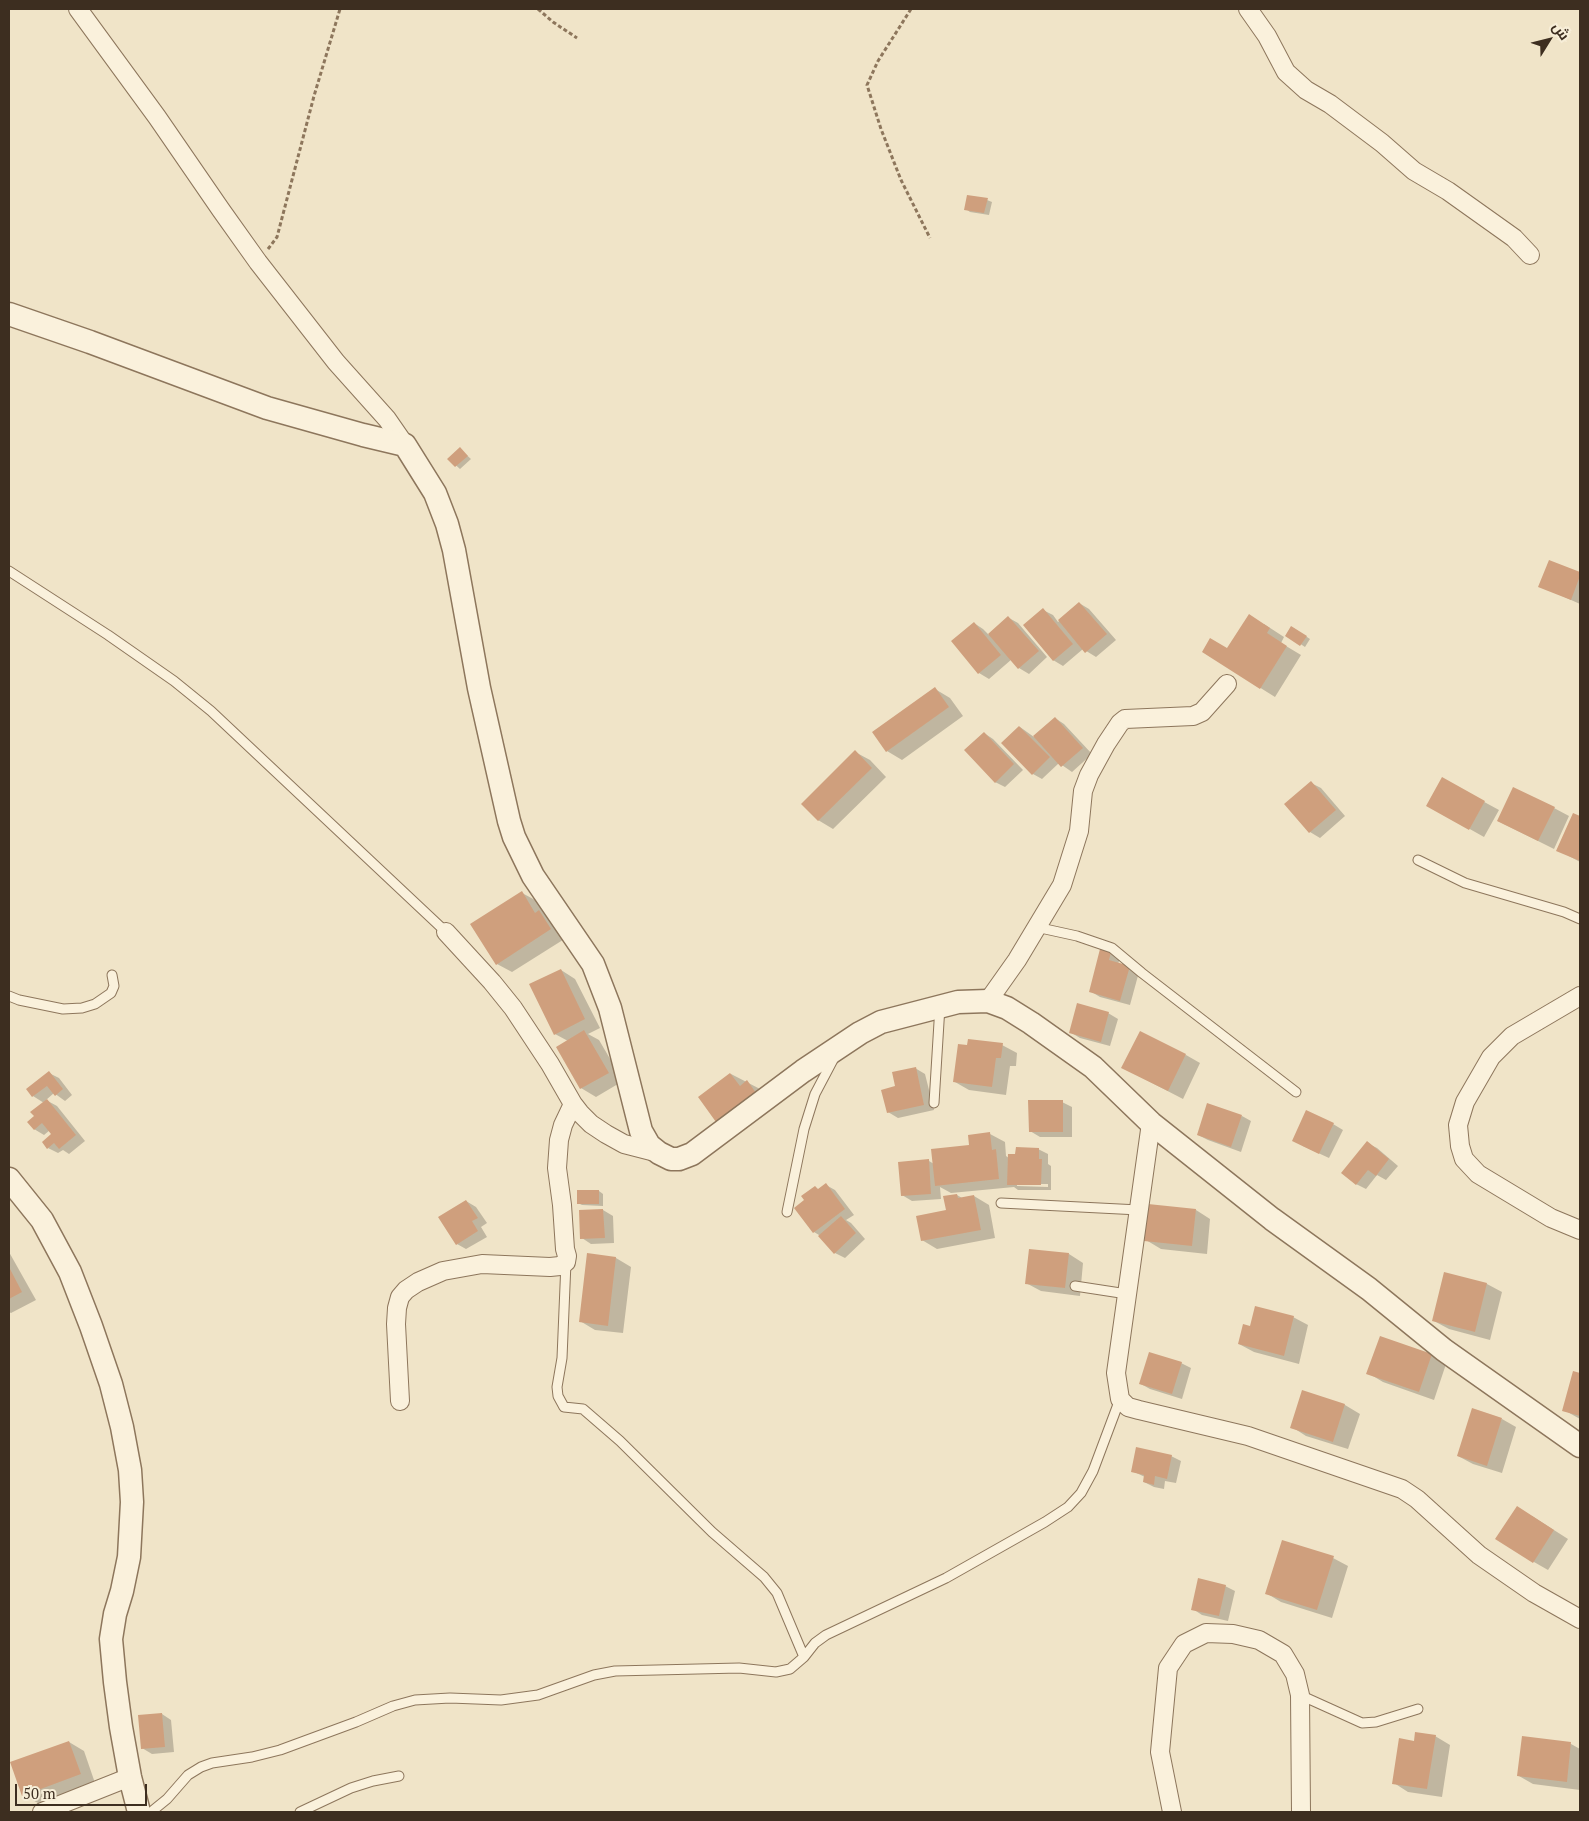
<!DOCTYPE html>
<meta charset="utf-8">
<style>
body{margin:0}
#map{position:relative;width:1589px;height:1821px;overflow:hidden;background:#f0e4c8;font-family:"PT Serif",Cairo,serif}
canvas{display:block}
.frame{position:absolute;inset:0;border:10px solid #3d2e20;pointer-events:none}
.north{position:absolute;left:1524px;top:15px;width:50px;height:50px;-webkit-text-stroke:4px #f7eed8;paint-order:stroke;rotate:54deg;font-size:14px;font-weight:700;line-height:20px;text-align:center;color:#3d2e20}
.north::after{content:'';display:block;margin:auto;width:18px;height:22px;background:#3d2e20;clip-path:polygon(50% 0,100% 100%,50% 72%,0 100%)}
.scale{position:absolute;left:15px;top:1784px;width:132px;height:22px;box-sizing:border-box;border:2px solid #3d2e20;border-top:0;padding-left:6px;font-size:15px;line-height:18px;white-space:nowrap;color:#3d2e20;-webkit-text-stroke:4px #f7eed8;paint-order:stroke}
</style>
<div id="map">
<canvas width="1589" height="1821"></canvas>
<div class="frame"></div>
<div class="north">ش</div>
<div class="scale">50 m</div>
</div>
<script>
const ctx = document.querySelector('canvas').getContext('2d');
ctx.lineJoin = 'round';
function fillPath(path, color) { ctx.fillStyle = color; ctx.fill(path, 'evenodd'); }
const toPath = rows => new Path2D(rows.map(r => 'M' + r).join(''));
function strokePath(path, color, width, dash) { ctx.strokeStyle = color; ctx.lineWidth = width; ctx.lineCap = dash ? 'butt' : 'round'; ctx.setLineDash(dash || []); ctx.stroke(path); }
const shadow = toPath([
 [987,200,992,202,989,215,970,212,966,209],
 [460,449,471,459,460,469,449,459],
 [1550,561,1580,574,1580,604,1540,586],
 [1079,603,1089,609,1116,640,1096,657,1083,649,1063,666,1053,660,1043,610,1053,615,1058,622],
 [1009,618,1018,623,1047,657,1029,674,1019,668,1012,659,989,679,979,673,974,623,983,629,989,635],
 [1264,624,1284,637,1281,643,1301,655,1275,697,1203,652,1228,650],
 [1292,627,1310,639,1305,647,1287,635],
 [935,689,950,698,963,716,902,760,887,751],
 [1055,718,1064,724,1092,754,1072,772,1059,763,1042,779,1033,774,1020,727,1034,737],
 [984,733,993,739,1023,770,1005,787,995,782],
 [855,752,870,760,886,777,833,829,818,820],
 [1442,779,1499,810,1484,837,1427,805],
 [1311,783,1321,788,1345,816,1320,838,1310,832,1286,804],
 [1554,808,1569,816,1554,849,1498,821],
 [1573,815,1580,818,1580,862,1558,850],
 [522,893,537,901,545,915,554,920,566,938,512,972,497,964],
 [1110,953,1120,958,1118,964,1130,967,1139,972,1130,1005,1100,997,1090,991],
 [561,970,575,979,600,1028,588,1034,599,1040,623,1081,596,1097,581,1088,568,1041,555,1034],
 [1108,1013,1118,1019,1110,1046,1080,1038,1070,1032],
 [1002,1045,1017,1053,1016,1066,1010,1066,1006,1095,969,1090,955,1082],
 [1186,1055,1200,1063,1183,1099,1123,1068],
 [915,1068,925,1074,934,1110,898,1118,888,1112,897,1087],
 [49,1073,59,1078,72,1095,65,1101,54,1093,46,1100,57,1106,85,1141,69,1154,63,1150,58,1153,48,1148,53,1134,50,1130,44,1135,34,1129,35,1117,44,1103,33,1096],
 [731,1074,762,1090,732,1130],
 [1062,1102,1072,1107,1072,1137,1040,1137,1030,1131],
 [1242,1116,1251,1121,1241,1152,1208,1140,1198,1135],
 [1333,1124,1343,1130,1329,1158,1303,1146],
 [990,1134,1005,1142,1006,1156,1009,1158,1038,1149,1048,1154,1048,1164,1051,1166,1051,1190,1018,1190,1014,1187,951,1193,940,1187,941,1199,912,1201,902,1195,929,1161,934,1164,970,1146],
 [1017,1184,1048,1184,1048,1187,1017,1186],
 [1367,1143,1377,1148,1398,1166,1386,1180,1377,1175,1366,1189,1356,1184],
 [826,1185,835,1190,854,1215,846,1220,851,1223,865,1239,845,1258,835,1253,819,1235,814,1232,806,1200],
 [599,1191,603,1194,603,1206,582,1205,578,1203],
 [957,1195,962,1198,974,1196,989,1205,995,1238,937,1249,922,1240,947,1211],
 [466,1201,476,1207,487,1223,481,1227,487,1237,466,1249,457,1244],
 [603,1210,613,1216,614,1243,591,1244,582,1238],
 [1196,1210,1210,1219,1207,1254,1161,1249,1146,1240],
 [9,1252,36,1300,11,1313,9,1312],
 [1069,1254,1083,1263,1080,1296,1041,1291,1026,1283],
 [588,1255,616,1258,631,1267,623,1333,595,1330,580,1321],
 [1445,1273,1487,1284,1502,1292,1490,1340,1449,1329,1434,1321],
 [1293,1317,1308,1325,1299,1364,1254,1352,1239,1344,1251,1327],
 [1431,1355,1446,1364,1434,1400,1383,1382,1368,1373],
 [1181,1363,1191,1368,1182,1399,1150,1389,1141,1384],
 [1574,1372,1580,1374,1580,1419,1564,1410],
 [1303,1392,1345,1405,1360,1414,1348,1449,1306,1436,1292,1427],
 [1502,1419,1516,1427,1502,1473,1473,1464,1458,1456],
 [1171,1456,1181,1461,1176,1483,1165,1481,1164,1489,1154,1487,1144,1482,1145,1477,1132,1471],
 [1532,1516,1568,1539,1548,1570,1534,1562],
 [1333,1558,1348,1566,1332,1618,1281,1602,1266,1593],
 [1225,1586,1235,1591,1228,1621,1202,1615,1193,1609],
 [162,1714,171,1720,174,1752,152,1754,142,1748],
 [1435,1736,1450,1745,1442,1797,1408,1792,1394,1783,1415,1742],
 [1523,1738,1571,1744,1580,1749,1580,1790,1533,1784,1519,1776],
 [69,1742,84,1751,95,1783,38,1803,23,1795]
]);
const building = toPath([
 [967,195,988,198,984,213,964,210],
 [460,447,468,456,455,467,447,459],
 [1549,560,1580,572,1580,576,1571,600,1538,587],
 [1079,602,1107,634,1085,653,1058,620],
 [1043,608,1073,644,1053,661,1023,625],
 [1249,614,1270,628,1267,633,1287,646,1260,689,1202,652,1210,638,1227,648],
 [1008,616,1039,651,1018,669,988,634],
 [974,622,1001,655,978,674,951,641],
 [1291,626,1307,636,1300,646,1285,636],
 [935,687,949,707,886,752,872,732],
 [1055,717,1083,748,1061,767,1033,736],
 [1019,726,1050,757,1032,775,1001,743],
 [984,732,1014,764,995,783,964,750],
 [855,750,872,768,818,821,801,804],
 [1442,777,1485,801,1469,830,1426,806],
 [1311,781,1336,810,1309,833,1284,804],
 [1513,787,1555,807,1538,841,1497,821],
 [1573,813,1580,816,1580,861,1556,851],
 [522,891,535,913,539,910,551,929,496,965,470,924],
 [1100,949,1111,952,1109,960,1130,966,1120,1001,1089,992],
 [561,969,585,1019,554,1035,529,984],
 [1077,1003,1109,1012,1101,1042,1069,1033],
 [584,1030,609,1073,580,1089,556,1047],
 [1140,1031,1186,1054,1168,1091,1121,1068],
 [968,1039,1003,1043,1001,1058,996,1058,992,1087,953,1082,958,1044,967,1045],
 [916,1067,924,1105,887,1113,881,1090,895,1086,892,1072],
 [49,1071,63,1089,55,1096,47,1086,32,1097,26,1089],
 [730,1073,740,1086,747,1080,756,1093,716,1122,698,1097],
 [47,1099,76,1135,59,1149,54,1143,47,1149,42,1142,51,1134,42,1123,34,1130,27,1122,34,1116,30,1112],
 [1028,1100,1063,1100,1063,1132,1029,1132],
 [1207,1103,1242,1115,1231,1147,1197,1135],
 [1306,1110,1334,1123,1319,1154,1292,1141],
 [990,1132,992,1150,996,1149,999,1179,935,1186,931,1149,969,1145,968,1135],
 [1367,1141,1389,1159,1376,1176,1368,1170,1356,1185,1341,1173],
 [1016,1147,1039,1148,1039,1159,1042,1159,1041,1185,1007,1185,1008,1154,1015,1154],
 [929,1159,931,1194,901,1196,898,1162],
 [826,1183,845,1209,813,1233,794,1208,804,1200,801,1196,815,1186,818,1189],
 [577,1190,599,1190,599,1204,577,1204],
 [957,1194,958,1198,974,1195,981,1230,921,1241,916,1216,946,1210,943,1196],
 [466,1200,478,1218,472,1221,478,1231,456,1245,438,1217],
 [1148,1204,1196,1209,1192,1246,1144,1241],
 [603,1209,605,1238,580,1239,579,1210],
 [841,1216,856,1233,834,1254,818,1236],
 [1029,1249,1069,1253,1065,1288,1025,1284],
 [587,1253,616,1257,608,1326,579,1322],
 [9,1267,22,1292,9,1299],
 [1444,1272,1487,1283,1475,1332,1432,1321],
 [1255,1306,1294,1316,1284,1356,1238,1344,1243,1324,1250,1326],
 [1380,1336,1432,1354,1419,1392,1366,1374],
 [1149,1352,1182,1362,1172,1394,1139,1384],
 [1573,1371,1580,1373,1580,1416,1562,1411],
 [1302,1390,1345,1404,1333,1442,1290,1428],
 [1472,1408,1502,1418,1487,1466,1457,1456],
 [1136,1447,1172,1455,1167,1479,1155,1476,1154,1485,1143,1482,1144,1475,1131,1472],
 [1517,1506,1554,1530,1533,1563,1495,1539],
 [1282,1540,1334,1556,1317,1610,1265,1594],
 [1198,1578,1226,1585,1219,1616,1191,1610],
 [162,1713,165,1747,141,1749,138,1715],
 [1415,1732,1436,1735,1427,1789,1392,1784,1399,1738,1414,1741],
 [1522,1736,1571,1742,1567,1782,1517,1776],
 [69,1741,81,1774,22,1796,10,1762]
]);
const path = toPath([
 [538,9,553,22,577,38],
 [911,9,878,61,867,85,881,129,901,180,930,238],
 [268,249,277,237,314,96,340,9]
]);
const service = toPath([
 [9,571,108,635,174,681,211,711,446,932],
 [1418,860,1465,883,1564,912,1580,919],
 [1036,927,1077,936,1112,948,1142,973,1296,1092],
 [9,996,19,1000,63,1009,82,1008,95,1004,111,993,114,986,112,975],
 [934,1103,940,1006],
 [1001,1203,1139,1210],
 [787,1212,804,1129,815,1094,834,1058],
 [566,1262,562,1358,557,1387,558,1396,564,1407,583,1409,620,1441,712,1532,764,1577,777,1593,804,1657],
 [1075,1286,1127,1294],
 [1300,1695,1362,1723,1376,1722,1418,1709],
 [151,1812,167,1799,188,1775,201,1767,212,1763,252,1757,280,1750,356,1722,393,1706,415,1700,450,1698,501,1700,538,1695,594,1675,615,1671,739,1668,776,1672,790,1669,804,1657,815,1643,826,1635,946,1578,1045,1522,1068,1507,1081,1493,1093,1471,1120,1399],
 [300,1812,351,1788,373,1781,399,1776]
]);
const minor = toPath([
 [78,9,157,117,221,210,258,262,336,362,387,419,405,445],
 [1248,9,1267,36,1286,72,1306,90,1330,104,1382,143,1414,171,1448,191,1514,238,1530,255],
 [446,932,492,982,513,1008,550,1064,573,1104,580,1113,591,1124,606,1134,624,1144,659,1153],
 [1580,996,1512,1036,1491,1057,1465,1102,1458,1125,1460,1146,1464,1159,1478,1174,1551,1218,1580,1230],
 [988,1001,1017,960,1062,885,1079,831,1083,791,1089,775,1106,744,1120,723,1125,719,1193,716,1202,712,1227,684],
 [1151,1123,1116,1373,1120,1399,1128,1407,1139,1410,1248,1436,1402,1489,1417,1499,1479,1555,1534,1593,1580,1619],
 [400,1401,396,1324,397,1308,400,1297,406,1290,418,1282,443,1271,482,1264,550,1267,560,1266,566,1262,567,1256,565,1249,562,1205,557,1168,559,1140,563,1125,573,1104],
 [42,1812,130,1777],
 [1172,1812,1160,1752,1168,1668,1184,1644,1206,1633,1233,1634,1259,1640,1283,1654,1295,1674,1300,1695,1301,1812]
]);
const tertiary = toPath([
 [9,314,90,342,267,408,363,435,405,445,435,493,447,524,454,550,479,688,509,821,514,837,533,876,593,964,610,1008,641,1131,649,1145,659,1153,671,1159,679,1159,692,1154,803,1071,860,1033,881,1022,958,1002,988,1001,1007,1008,1031,1023,1093,1067,1151,1123,1272,1219,1369,1289,1444,1350,1580,1446],
 [9,1179,42,1220,70,1272,91,1326,111,1384,122,1427,130,1470,132,1502,129,1557,122,1591,115,1614,111,1639,115,1682,121,1727,130,1777,139,1812]
]);
fillPath(shadow, '#0003');
fillPath(building, '#cf9f7d');
strokePath(service, '#8d765c', 11);
strokePath(minor, '#8d765c', 20);
strokePath(tertiary, '#8d765c', 25);
strokePath(path, '#8d765c', 3, [4, 2.5]);
strokePath(service, '#faf1dc', 9);
strokePath(minor, '#faf1dc', 18);
strokePath(tertiary, '#faf1dc', 22);
</script>
